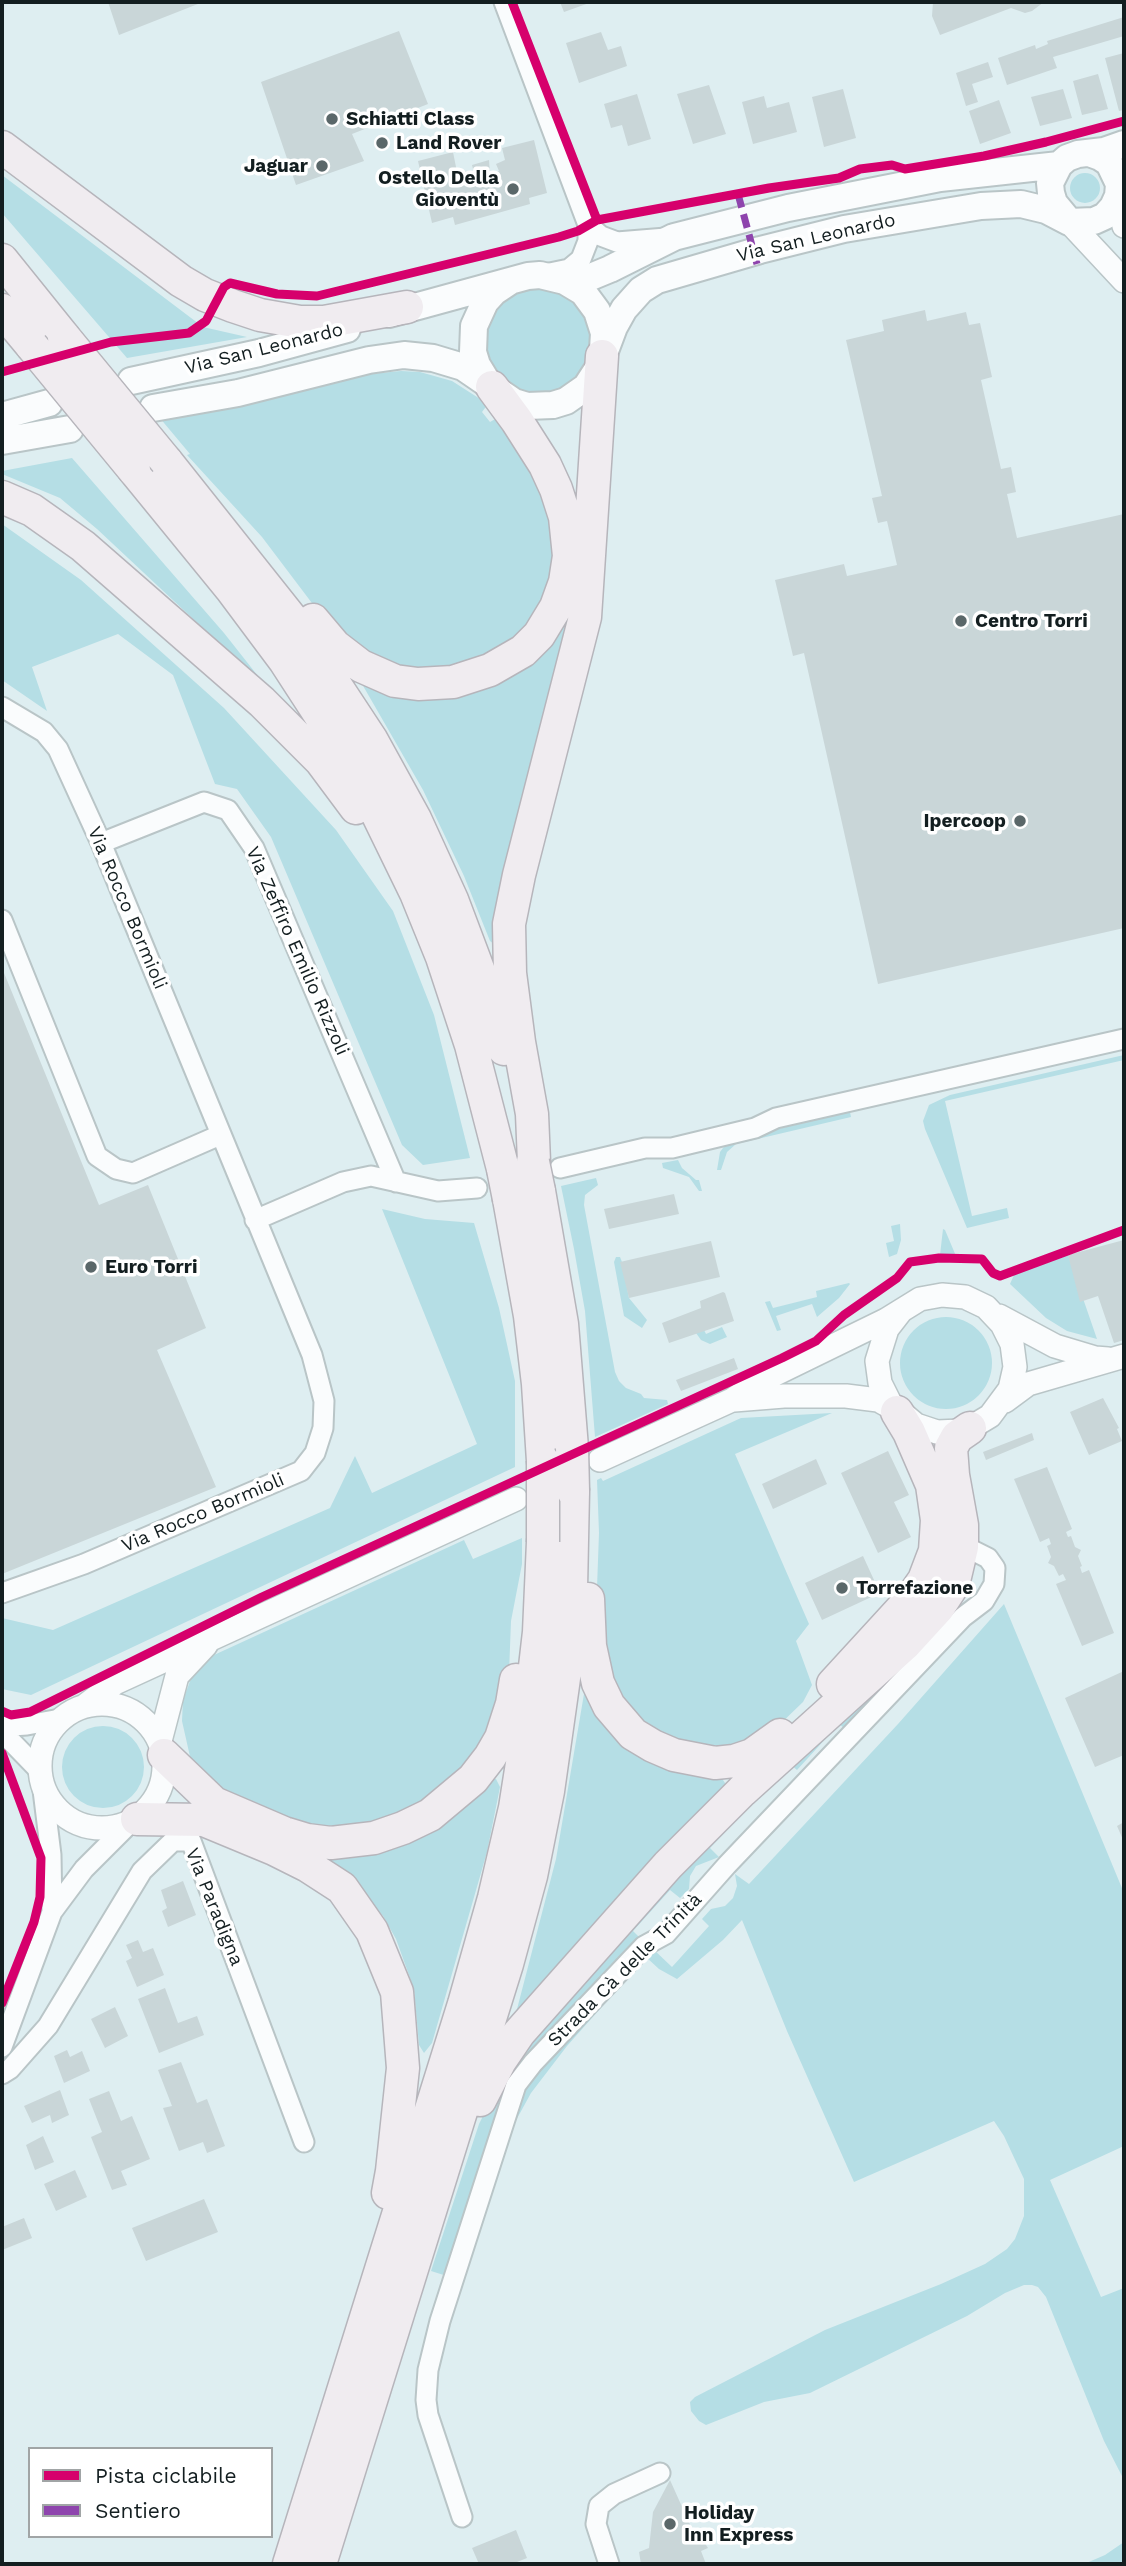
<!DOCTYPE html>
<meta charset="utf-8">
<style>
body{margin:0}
#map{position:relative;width:1126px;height:2566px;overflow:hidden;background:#deeef1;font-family:"Work Sans",sans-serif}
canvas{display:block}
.frame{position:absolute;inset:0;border:4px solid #131e20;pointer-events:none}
.legend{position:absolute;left:28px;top:2447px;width:245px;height:91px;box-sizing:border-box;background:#fff;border:2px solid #a1a5a6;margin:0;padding:9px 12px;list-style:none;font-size:21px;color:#131e20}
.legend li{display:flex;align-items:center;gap:14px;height:35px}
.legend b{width:35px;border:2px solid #a1a5a6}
</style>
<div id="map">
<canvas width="1126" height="2566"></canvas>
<div class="frame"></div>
<ul class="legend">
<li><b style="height:9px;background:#d6006c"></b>Pista ciclabile</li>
<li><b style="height:9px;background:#8e44ad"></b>Sentiero</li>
</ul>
</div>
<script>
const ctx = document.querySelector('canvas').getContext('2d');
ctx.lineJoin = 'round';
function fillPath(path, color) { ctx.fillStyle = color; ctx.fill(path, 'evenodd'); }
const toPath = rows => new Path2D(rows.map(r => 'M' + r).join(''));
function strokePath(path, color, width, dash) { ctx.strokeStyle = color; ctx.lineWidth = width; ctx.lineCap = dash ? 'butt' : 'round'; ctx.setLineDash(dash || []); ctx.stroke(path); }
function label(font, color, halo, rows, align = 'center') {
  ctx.font = font + ' "Work Sans",sans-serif'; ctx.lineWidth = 7; ctx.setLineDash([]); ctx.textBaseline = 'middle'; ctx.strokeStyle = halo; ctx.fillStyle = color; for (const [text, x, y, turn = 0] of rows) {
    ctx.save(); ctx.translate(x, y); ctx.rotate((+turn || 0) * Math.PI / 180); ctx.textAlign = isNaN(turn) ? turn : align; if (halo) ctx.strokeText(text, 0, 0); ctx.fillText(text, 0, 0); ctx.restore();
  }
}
const green = toPath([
 '1070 188a15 15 0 1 1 30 0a15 15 0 1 1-30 0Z',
 [2,175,203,327,247,337,127,358,2,213],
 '487 341a52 52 0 1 1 104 0a52 52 0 1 1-104 0Z',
 [401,371,420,372,452,381,488,404,482,412,490,422,497,418,514,433,556,524,552,585,529,628,487,658,432,671,386,665,327,623,262,537,187,455,190,454,159,417,359,375],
 [72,458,224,633,269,690,97,529,60,498,2,474,2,471],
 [2,524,81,580,224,708,336,830,393,911,434,1015,470,1158,423,1165,402,1145,271,837,237,789,215,784,173,675,118,634,32,667,47,711,2,680],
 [576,590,494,944,490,941,464,876,423,790,362,684,455,691],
 [1124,1055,1124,1060,945,1101,972,1216,1007,1208,1009,1218,967,1228,925,1129,923,1121,929,1105,950,1095],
 [850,1112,851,1117,736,1144,727,1152,721,1170,717,1170,720,1152,726,1144,739,1138],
 [678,1160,682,1168,696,1180,699,1180,702,1191,699,1191,689,1177,663,1168,662,1163],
 [596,1178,598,1185,585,1195,584,1205,615,1372,619,1381,626,1388,641,1394,644,1398,667,1400,668,1404,595,1437,585,1311,574,1249,561,1186],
 [382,1209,425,1219,474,1223,499,1308,515,1381,515,1467,31,1695,2,1689,2,1618,53,1630,330,1508,355,1456,372,1493,477,1444],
 [900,1224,901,1240,897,1254,889,1257,886,1243,894,1241,891,1226],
 [943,1229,945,1230,956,1256,940,1255],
 [1068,1255,1097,1339,1067,1331,1046,1318,1010,1284,1014,1275],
 [616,1257,620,1257,622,1262,629,1298,647,1320,642,1328,624,1316,614,1262],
 [849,1283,850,1284,839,1298,817,1317,812,1304,776,1316,781,1330,777,1331,765,1302,770,1301,773,1308,817,1297,816,1291],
 '900 1363a46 46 0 1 1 92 0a46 46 0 1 1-92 0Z',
 [722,1327,727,1337,710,1344,701,1340,696,1333,704,1330,706,1334],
 [832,1413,735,1454,809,1624,796,1641,812,1685,803,1702,775,1729,747,1747,683,1749,621,1710,596,1615,599,1533,597,1480,601,1478,603,1481,741,1418],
 [522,1538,522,1564,511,1621,509,1673,482,1752,419,1810,328,1833,232,1801,191,1761,182,1721,183,1700,192,1676,214,1655,464,1540,473,1559],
 [1004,1604,1124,1893,1124,2146,1050,2180,1101,2297,1124,2288,1124,2480,1104,2441,1046,2297,1038,2287,1032,2285,1024,2285,1005,2293,967,2316,810,2393,764,2402,706,2425,699,2421,691,2411,690,2402,695,2397,825,2330,941,2284,985,2264,1007,2249,1015,2239,1024,2216,1024,2179,1004,2136,994,2121,854,2182,787,2031,742,1920,723,1940,677,1979,659,1969,646,1957,567,2046,531,2093,514,2124,447,2322,515,2096,652,1948,672,1967,709,1926,702,1919,711,1909,725,1906,733,1898,737,1886,735,1874,749,1884,898,1724],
 [585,1688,721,1777,727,1786,516,2013,556,1859],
 [871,1688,876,1694,844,1728,839,1724,797,1770,790,1764,710,1848,719,1857,696,1866,690,1876,689,1889,680,1898,670,1890,633,1931,641,1939,522,2067,506,2099,450,2277,431,2271,479,2124,508,2066,532,2032,622,1927,703,1839,770,1774],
 '62 1767a41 41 0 1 1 82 0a41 41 0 1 1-82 0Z',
 [489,1778,496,1779,500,1787,487,1852,432,2043,424,2053,419,2045,414,1989,396,1939,383,1916,366,1896,324,1861,323,1855],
 [1124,2542,1124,2563,1084,2564,1105,2555]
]);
const building = toPath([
 [108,2,203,2,119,35],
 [560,2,592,2,564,12],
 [933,2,1044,2,1032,11,1025,13,1011,8,940,35,932,16],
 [1124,17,1124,36,1053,57,1057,68,1007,85,998,58,1035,45,1036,49,1048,44,1047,41],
 [399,31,428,104,352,134,364,161,296,185,261,82],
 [601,32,608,50,621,46,627,66,579,83,566,43],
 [1124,53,1124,110,1119,111,1105,58],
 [988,62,993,77,972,84,978,102,966,106,956,73],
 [1098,74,1108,109,1082,115,1073,81],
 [709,85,726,134,693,144,677,94],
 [843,89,856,138,824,147,812,97],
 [1063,89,1072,118,1040,126,1031,97],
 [637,94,651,139,628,146,622,125,611,128,604,104],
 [764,96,767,108,789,102,797,132,753,144,742,102],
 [999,100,1011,133,980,144,969,111],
 [534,140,547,193,529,198,530,204,455,225,453,217,432,223,418,161,453,152,457,172,468,171,468,176,475,177,472,165,489,160,490,175,499,171,496,164,505,160,502,148],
 [925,310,927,321,966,312,969,325,980,323,992,377,981,380,1001,469,1011,467,1016,492,1007,494,1017,538,1124,514,1124,928,878,984,804,653,793,656,775,580,844,564,847,576,897,565,887,521,878,523,872,498,882,496,846,340,884,331,882,320],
 [2,968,99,1205,148,1185,206,1328,157,1350,216,1487,2,1574],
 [674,1194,679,1214,609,1229,604,1209],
 [1124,1240,1124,1340,1114,1343,1098,1296,1080,1302,1068,1255],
 [711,1241,720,1277,629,1298,620,1262],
 [723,1292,725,1293,734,1321,669,1343,662,1323,701,1308,700,1301],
 [734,1358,738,1369,681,1391,676,1380],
 [1103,1398,1119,1428,1117,1429,1122,1441,1089,1455,1070,1412],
 [1032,1433,1034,1440,986,1460,983,1452],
 [888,1451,909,1495,894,1502,911,1537,878,1553,841,1473],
 [816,1459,827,1484,773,1509,762,1484],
 [1047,1467,1072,1529,1066,1532,1068,1537,1071,1536,1075,1547,1081,1550,1078,1556,1082,1566,1080,1567,1082,1573,1089,1570,1114,1633,1082,1646,1056,1584,1066,1580,1063,1574,1059,1576,1054,1566,1048,1563,1051,1557,1047,1546,1051,1544,1049,1538,1040,1542,1014,1479],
 [863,1556,880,1593,822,1620,805,1583],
 [1124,1671,1124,1755,1095,1767,1065,1698],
 [1124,1822,1124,1842,1117,1826],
 [183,1881,196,1915,168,1927,162,1911,167,1908,161,1890],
 [138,1940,143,1952,153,1948,164,1975,137,1987,126,1961,132,1958,126,1945],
 [165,1988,178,2023,197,2016,204,2035,159,2053,138,1999],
 [115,2007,128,2036,105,2048,91,2019],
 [67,2050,70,2057,82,2051,90,2071,64,2083,54,2056],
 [181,2062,197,2103,207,2099,225,2146,207,2153,203,2142,179,2151,163,2108,172,2106,158,2070],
 [60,2090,69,2115,52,2123,50,2115,32,2123,24,2106],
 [109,2091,121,2121,132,2116,150,2159,121,2171,127,2185,112,2190,91,2137,102,2132,89,2099],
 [43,2136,54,2162,35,2170,26,2145],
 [75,2170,87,2197,56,2211,44,2184],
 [204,2199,218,2232,146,2261,132,2228],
 [24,2218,32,2238,2,2250,2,2227],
 [670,2480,692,2529,701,2537,708,2548,701,2551,706,2564,641,2564,639,2552,649,2548,653,2512],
 [516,2530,527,2558,512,2564,479,2564,472,2548]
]);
const minor = toPath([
 [504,2,588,225,588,241,581,259,569,269,545,274],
 [588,225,601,236,617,242,666,238],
 [2,707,44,732,58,749,101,843,312,1355,324,1401,323,1428,315,1453,301,1471,84,1564,2,1593],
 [101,843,204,802,228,810,254,848,396,1182],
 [2,920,97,1156,116,1169,133,1173,220,1135],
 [560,1168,645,1148,672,1148,755,1128,776,1118,1124,1039],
 [255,1220,343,1182,371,1176,438,1191,477,1188],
 [2,1724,12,1726,27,1725,60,1719],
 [2,1732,39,1770],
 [42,1782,51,1855,52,1912],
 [2,2047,52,1912,84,1869,129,1824],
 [2,2074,10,2069,48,2026,142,1871,173,1841,191,1841,304,2142],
 [462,2517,428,2415,426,2400,428,2370,440,2321,516,2085,533,2063,644,1946,666,1934,727,1865,963,1617,984,1601,994,1584,995,1568,988,1558,968,1548,962,1536],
 [609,2564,596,2524,599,2506,614,2494,660,2473]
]);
const tertiary = toPath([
 [1118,196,1124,226],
 [1069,222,1124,281],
 [999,1316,1055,1346,1095,1358,1108,1359],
 [734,1400,784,1396,846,1396,878,1400,896,1410],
 [1005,1401,1028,1384,1124,1356],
 [600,1460,732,1400,757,1383,886,1320,920,1299,942,1295,965,1297,986,1307,1002,1324,1012,1344,1015,1367,1010,1389,990,1416,970,1428,960,1431,937,1432,916,1425,890,1403,880,1383,877,1361,887,1329,901,1311],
 '40 1766a62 62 0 1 1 124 0a62 62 0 1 1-124 0Z',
 [86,1705,115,1683,516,1499],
 [160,1741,177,1676,206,1645]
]);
const secondary = toPath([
 [1069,221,1054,203,1051,193,1050,183,1059,165,1067,158,1078,154,1104,151,1124,144],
 [563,280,583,292,597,311,604,333,603,349],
 [389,314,528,276,540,275,569,282,581,281,610,269,674,237,788,208,940,178,1059,165],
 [131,381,259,353,347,329],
 [488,383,477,365,473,352,474,326,485,302,494,292,509,282],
 [153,408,238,393,369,360,404,355,433,358,463,367,514,402,527,406,553,405,566,401,586,387,599,367,614,327,624,309,641,290,657,280,760,250,844,229,981,206,1021,204,1046,210,1069,222,1094,221,1105,216,1113,207,1118,196,1119,184,1109,163,1100,157,1089,153],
 [2,416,49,403],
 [2,441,70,429]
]);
const trunk = toPath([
 [2,147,181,281,205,295,233,306,260,315,300,322,324,322,407,307],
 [2,260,64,337],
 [2,310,32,346],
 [166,461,294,622,371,739,415,819,452,900,478,969,504,1049],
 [134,470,232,590,285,661,333,735,376,811,416,893,442,957,471,1045,503,1169],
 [2,497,32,510,83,546,262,702,321,761,356,808],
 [313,620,335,646,361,666,395,681,418,684,453,682,490,670,523,651,539,635,556,607,565,582,569,556,565,517,556,489,545,465,517,421,492,387],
 [534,1162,532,1114,519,1042,510,973,509,924,519,875,585,617,602,356],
 [539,1191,562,1324,572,1448],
 [509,1199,530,1316,538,1384,543,1461],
 [588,1599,590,1646,598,1683,609,1706,633,1734,653,1746,674,1755,715,1763,734,1761,752,1755,780,1735],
 [833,1684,910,1600,924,1580,935,1551,937,1520,932,1485,909,1432,897,1412],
 [164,1755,214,1803,284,1833,307,1840,331,1843,374,1838,403,1828,430,1815,473,1779,490,1757,501,1738,512,1704,516,1680],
 [137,1819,204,1820,274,1849,308,1866,342,1888,372,1931,397,1992,403,2068,392,2171,388,2193],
 [480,2100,500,2061,519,2033,668,1865,742,1791,906,1643,938,1608,953,1585,962,1547,962,1525,953,1475,951,1448,957,1437,970,1428],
 [289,2564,464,2004,494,1898,515,1808,529,1719,539,1632,543,1542],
 [320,2564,507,1964,531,1876,548,1791,564,1678,571,1589,573,1491]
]);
const trunkBridge = toPath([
 [64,337,166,461],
 [32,346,134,470],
 [533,1162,539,1191],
 [503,1169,509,1199],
 [572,1448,573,1491],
 [543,1461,543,1542]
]);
const quiet = toPath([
 [738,194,757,264]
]);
const cycleway = toPath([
 [512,2,597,220],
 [2,372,111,342,189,333,206,321,224,287,230,283,277,294,317,296,559,237,578,231,597,220,769,188,839,178,860,169,892,165,905,169,984,156,1046,142,1124,121],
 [2,1711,11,1715,30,1712,262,1597,782,1358,816,1341,844,1315,897,1278,910,1262,939,1258,982,1259,993,1273,1000,1276,1124,1230],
 [2,1753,41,1858,40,1897,34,1922,2,2003]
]);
const markers = [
 [332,119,7,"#5a6769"],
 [382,143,7,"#5a6769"],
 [322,166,7,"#5a6769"],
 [513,189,7,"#5a6769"],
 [961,621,7,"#5a6769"],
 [1020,821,7,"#5a6769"],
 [91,1267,7,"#5a6769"],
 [842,1588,7,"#5a6769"],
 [670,2524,7,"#5a6769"]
];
const poiNames = [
 ["Schiatti Class",346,119],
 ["Land Rover",396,143],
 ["Jaguar",308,166,"right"],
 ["Ostello Della",499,178,"right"],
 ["Gioventù",499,200,"right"],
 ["Centro Torri",975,621],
 ["Ipercoop",1006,821,"right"],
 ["Euro Torri",105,1267],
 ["Torrefazione",856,1588],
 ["Holiday",684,2513],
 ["Inn Express",684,2535]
];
const streetNames = [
 ["Via San Leonardo",816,238,-13],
 ["Via San Leonardo",264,349,-14],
 ["Via Rocco Bormioli",127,908,67],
 ["Via Zeffiro Emilio Rizzoli",297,951,66],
 ["Via Rocco Bormioli",203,1513,-23],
 ["Via Paradigna",214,1907,68],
 ["Strada Cà delle Trinità",625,1970,-45]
];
fillPath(green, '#b5dee5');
fillPath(building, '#c9d6d8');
strokePath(minor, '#b9c5c7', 23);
strokePath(tertiary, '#b9c5c7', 26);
strokePath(secondary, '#b9c5c7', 30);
strokePath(trunk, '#b6b5bb', 35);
strokePath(minor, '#fafcfd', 19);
strokePath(tertiary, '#fafcfd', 23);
strokePath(secondary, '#fafcfd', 26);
strokePath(trunk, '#f0ecf0', 32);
strokePath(trunkBridge, '#b6b5bb', 35, []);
strokePath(trunkBridge, '#f0ecf0', 32);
strokePath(quiet, '#8e44ad', 7, [14, 7]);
strokePath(cycleway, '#d6006c', 9);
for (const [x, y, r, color] of markers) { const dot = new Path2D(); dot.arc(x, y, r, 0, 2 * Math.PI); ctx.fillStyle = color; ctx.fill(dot); strokePath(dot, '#fff', 2.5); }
label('bold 19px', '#131e20', '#fff', poiNames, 'left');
label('19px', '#131e20', '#fff', streetNames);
</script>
